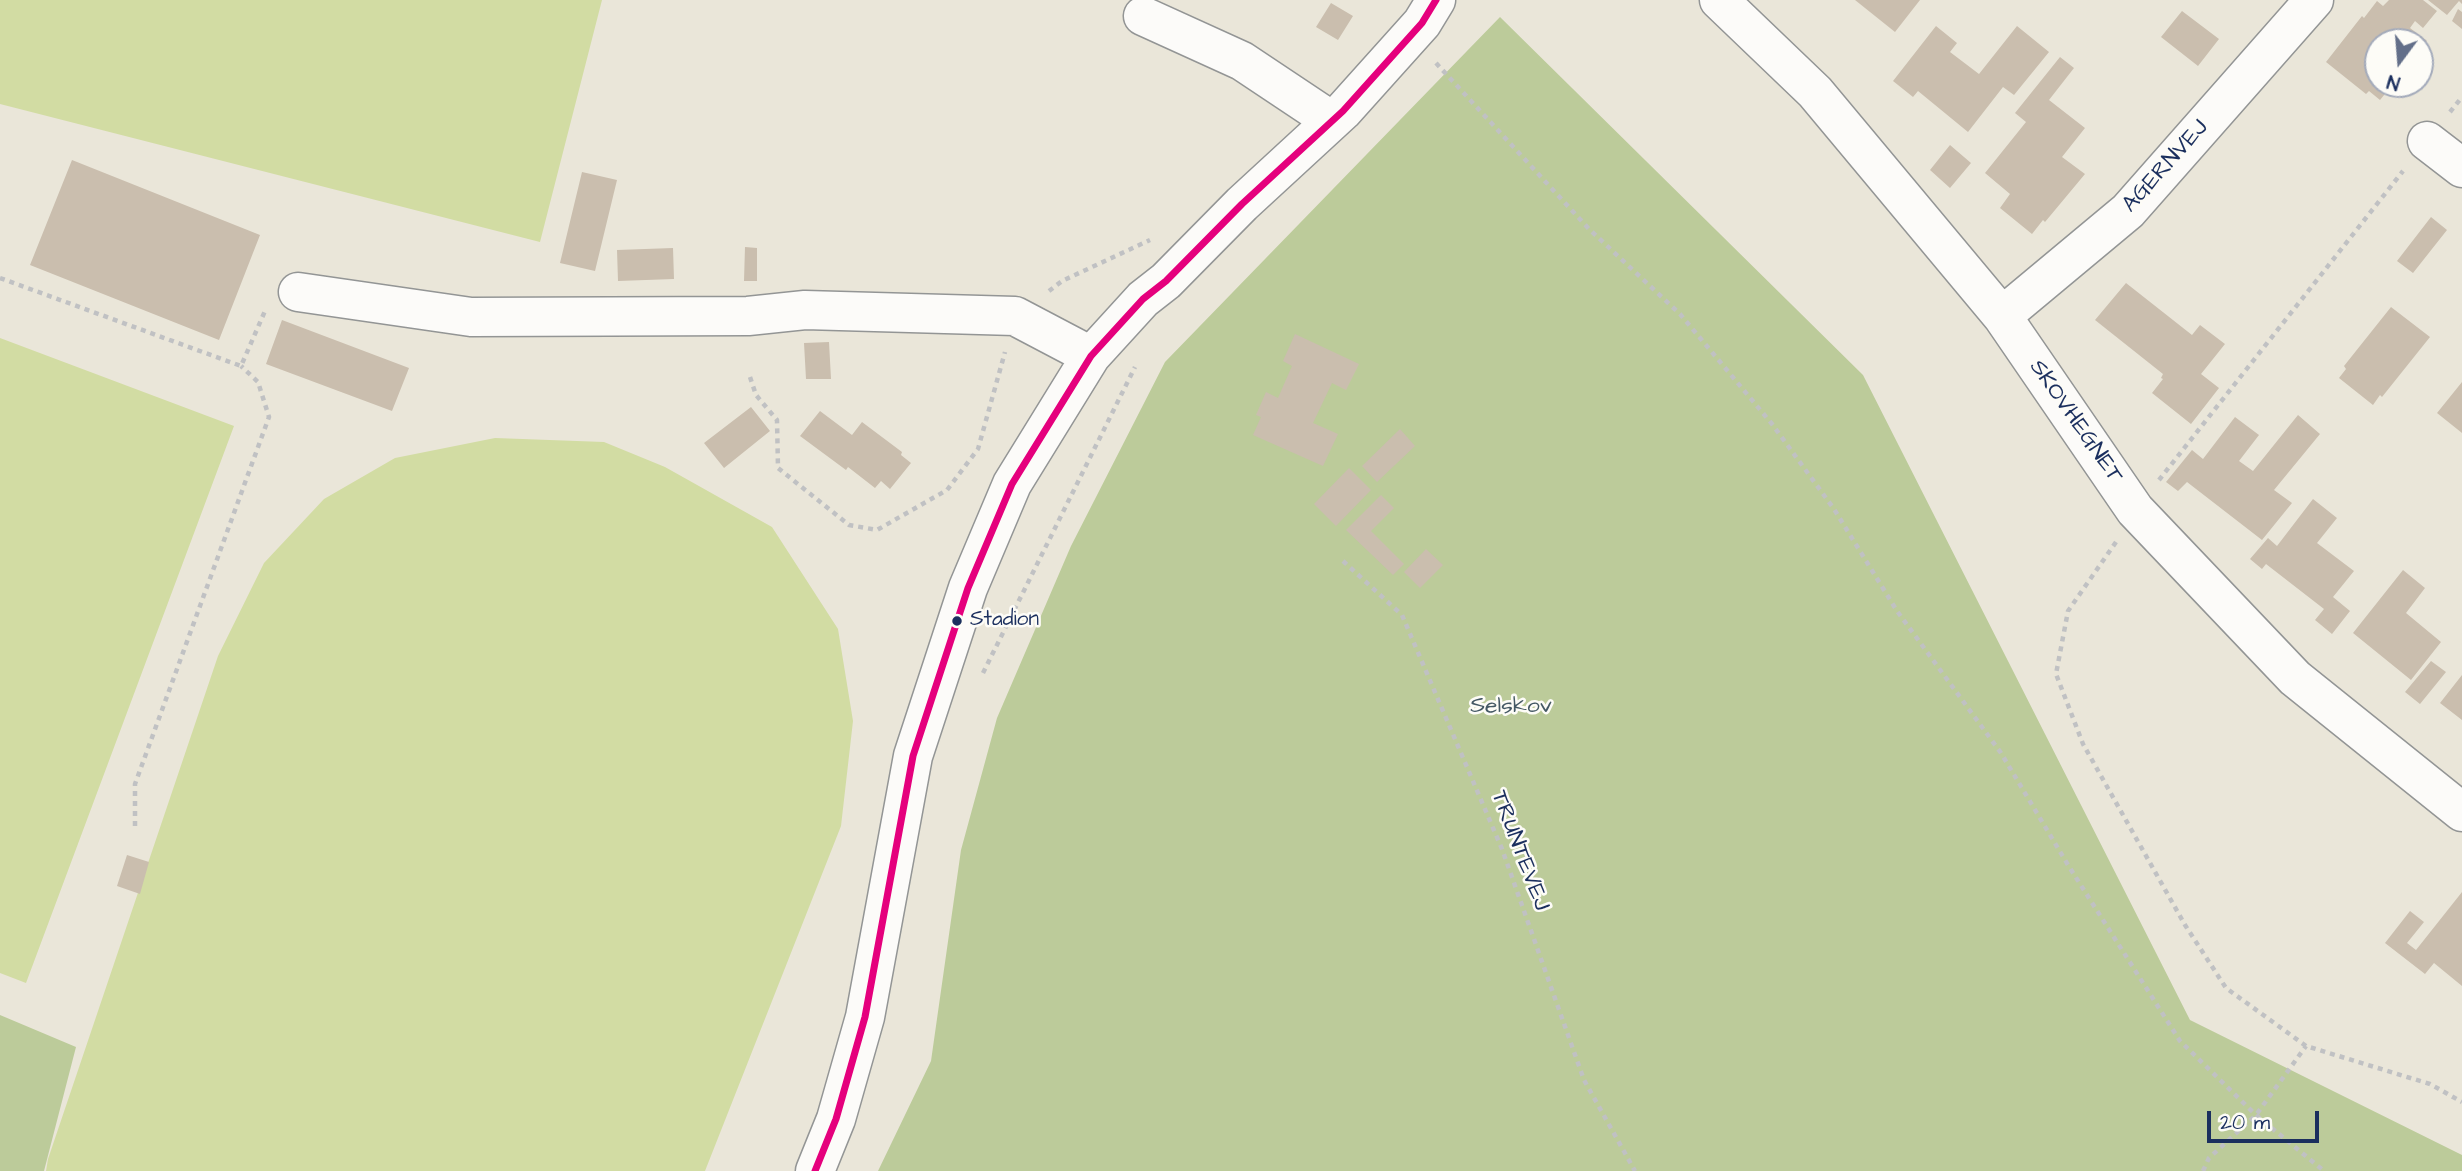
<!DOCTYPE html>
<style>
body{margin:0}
#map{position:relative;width:2462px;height:1171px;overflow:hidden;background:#eae6d9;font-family:"Architects Daughter",sans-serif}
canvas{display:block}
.north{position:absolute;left:2364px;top:28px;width:70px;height:70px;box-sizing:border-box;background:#fdfcf7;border:2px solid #a3aaba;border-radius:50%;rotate:196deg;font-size:19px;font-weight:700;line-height:28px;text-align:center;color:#1b2f5e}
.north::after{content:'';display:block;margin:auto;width:24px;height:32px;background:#636f89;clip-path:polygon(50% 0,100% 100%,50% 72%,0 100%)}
.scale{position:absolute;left:2207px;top:1111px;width:112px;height:32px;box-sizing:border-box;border:4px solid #1b2f5e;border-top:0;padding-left:9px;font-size:21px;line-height:24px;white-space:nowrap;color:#1b2f5e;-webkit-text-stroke:5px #fdfcf7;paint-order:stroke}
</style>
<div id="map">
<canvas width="2462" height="1171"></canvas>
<div class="north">N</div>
<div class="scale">20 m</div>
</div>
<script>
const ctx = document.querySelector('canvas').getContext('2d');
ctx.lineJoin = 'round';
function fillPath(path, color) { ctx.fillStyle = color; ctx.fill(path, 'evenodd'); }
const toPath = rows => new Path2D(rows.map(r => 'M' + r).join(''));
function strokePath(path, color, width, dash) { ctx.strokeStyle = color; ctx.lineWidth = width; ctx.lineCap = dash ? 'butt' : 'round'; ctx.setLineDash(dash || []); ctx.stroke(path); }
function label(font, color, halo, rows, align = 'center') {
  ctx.font = font + ' "Architects Daughter",sans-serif'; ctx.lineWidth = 5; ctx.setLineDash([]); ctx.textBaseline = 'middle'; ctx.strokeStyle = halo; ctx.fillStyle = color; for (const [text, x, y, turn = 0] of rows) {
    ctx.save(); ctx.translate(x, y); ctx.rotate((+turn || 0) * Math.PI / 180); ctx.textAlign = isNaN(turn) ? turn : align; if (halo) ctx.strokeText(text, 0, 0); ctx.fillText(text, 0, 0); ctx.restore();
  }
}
const green = toPath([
 [0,0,602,0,540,242,0,104],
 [0,338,234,426,26,983,0,973],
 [495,438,604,442,665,467,772,527,838,629,853,721,841,826,705,1171,46,1171,48,1159,218,656,264,563,324,499,395,458]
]);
const forest = toPath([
 [1500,17,1863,375,2190,1020,2462,1155,2462,1171,878,1171,931,1061,961,850,997,718,1071,546,1165,362],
 [0,1015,76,1047,44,1171,0,1171]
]);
const building = toPath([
 [1855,0,1920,0,1895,32],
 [2389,0,2423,0,2437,11,2423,28,2415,21,2410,28,2427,41,2420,49,2420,42,2378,42,2378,84,2393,84,2380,100,2369,91,2366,94,2326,62,2362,16,2364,18,2377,1,2383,6],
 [2428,0,2462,0,2462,4,2459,1,2447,15],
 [1331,3,1353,16,1338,40,1316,27],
 [2458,9,2462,12,2462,29,2452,21],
 [2182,11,2219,39,2198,66,2161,37],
 [1936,26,1957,43,1950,52,1979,74,2017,26,2049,52,2014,95,2003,87,1968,132,1918,91,1913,97,1893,81],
 [2060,57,2074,68,2049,100,2085,128,2062,157,2085,174,2045,222,2043,220,2032,234,2000,208,2010,194,1985,173,2026,122,2015,113],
 [1950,145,1971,163,1950,188,1930,170],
 [72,160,260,235,219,340,30,265],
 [582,172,617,180,595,271,560,263],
 [2431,217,2447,230,2413,273,2397,261],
 [745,247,757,248,757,281,744,281],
 [673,248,674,279,618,281,617,250],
 [2126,283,2192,335,2200,325,2225,344,2201,374,2219,388,2191,424,2152,393,2163,379,2161,378,2163,374,2095,320],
 [2391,307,2430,337,2382,397,2380,395,2373,405,2339,378,2346,369,2344,366],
 [282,320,409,368,392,411,266,364],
 [1295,334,1359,364,1346,390,1332,383,1313,423,1338,434,1323,466,1253,435,1261,417,1256,415,1266,392,1278,398,1292,366,1283,361],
 [829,342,831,379,806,379,804,343],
 [2462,382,2462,433,2437,413],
 [751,407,770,431,724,468,704,443],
 [820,411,852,435,862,422,902,452,901,455,911,463,890,489,881,481,875,488,848,467,846,470,800,436],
 [2298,415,2320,434,2274,490,2292,503,2262,540,2187,482,2178,491,2166,482,2192,450,2203,459,2235,417,2259,435,2239,461,2253,471],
 [1400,429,1415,446,1377,482,1362,466],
 [1349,468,1371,490,1336,526,1314,504],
 [1381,495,1394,508,1371,531,1404,564,1393,575,1346,530],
 [2313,499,2337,518,2317,543,2354,571,2333,597,2350,611,2332,634,2315,620,2324,609,2266,564,2262,569,2250,559,2268,538,2277,546],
 [1426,549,1443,565,1420,588,1404,572],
 [2403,570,2425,588,2406,613,2441,642,2411,680,2353,633],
 [2431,661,2446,672,2420,704,2405,692],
 [2462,675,2462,720,2440,703],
 [127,855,149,862,140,894,117,886],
 [2462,892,2462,986,2434,963,2425,974,2385,943,2410,911,2424,922,2407,943,2416,950]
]);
const path = toPath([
 [1436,63,1589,229,1680,314,1772,424,1834,509,1897,611,2001,753,2068,865,2180,1041,2256,1115,2324,1171],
 [2450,112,2462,97],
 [0,278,241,366,265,311],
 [1049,291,1062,281,1150,240],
 [750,377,756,395,777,420,778,468,849,525,877,530,947,490,978,449,1005,352],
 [2159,480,2403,171],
 [2116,542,2068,611,2056,674,2083,744,2185,925,2226,988,2306,1046,2430,1084,2462,1102],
 [1343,561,1402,615,1502,849,1584,1080,1635,1171],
 [983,673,1135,367],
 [135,826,135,784,269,417,258,382,241,366],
 [2203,1171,2209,1158,2256,1115,2306,1046]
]);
const minor = toPath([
 [1719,0,1815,92,2002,316,2135,510,2295,678,2462,812],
 [1143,16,1242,61,1332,121],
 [2427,141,2462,168],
 [298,292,471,317,748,316,805,310,1015,316,1091,356],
 [2002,316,2128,211,2314,0],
 [815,1171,836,1119,865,1017,913,756,968,588,1012,484,1091,356,1143,299,1166,281,1242,204,1343,111,1422,23,1436,0]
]);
const bus1 = toPath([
 [815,1171,836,1119,865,1017,913,756,968,588,1012,484,1091,356,1143,299,1166,281,1242,204,1343,111,1422,23,1436,0]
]);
const markers = [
 [957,621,6,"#1b2f5e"]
];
const busNames = [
 ["Stadion",970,621]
];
const streetNames = [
 ["AGERNVEJ",2166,167,-48],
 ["SKOVHEGNET",2075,422,55],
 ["TRUNTEVEJ",1519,851,69]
];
const parkNames = [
 ["Selskov",1511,707]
];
fillPath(green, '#d2dca3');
fillPath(forest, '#bccb9a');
fillPath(building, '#cabeae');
strokePath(minor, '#939595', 41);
strokePath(path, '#c0c1c3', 4.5, [5, 5]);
strokePath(minor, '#fcfbf9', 38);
strokePath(bus1, '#e5007d', 7);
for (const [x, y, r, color] of markers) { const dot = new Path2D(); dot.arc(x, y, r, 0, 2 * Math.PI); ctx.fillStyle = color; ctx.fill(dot); strokePath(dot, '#fdfcf7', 2.5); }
label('21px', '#1b2f5e', '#fdfcf7', busNames, 'left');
label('23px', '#1b2f5e', '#fdfcf7', streetNames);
label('23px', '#445864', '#fdfcf7', parkNames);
</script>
